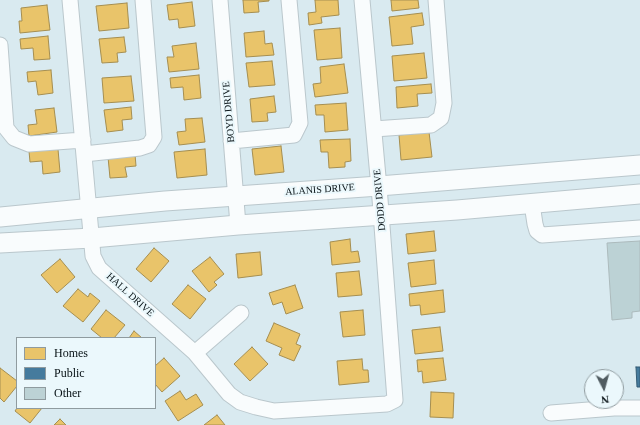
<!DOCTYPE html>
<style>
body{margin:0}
#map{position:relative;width:640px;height:425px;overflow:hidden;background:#d9eaf0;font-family:"Times New Roman",serif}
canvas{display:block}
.legend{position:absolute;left:16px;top:337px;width:140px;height:72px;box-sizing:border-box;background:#ebf8fc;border:1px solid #8f9b9f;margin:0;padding:5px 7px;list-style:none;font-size:12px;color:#061014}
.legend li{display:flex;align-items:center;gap:8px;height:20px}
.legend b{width:20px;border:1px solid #8f9b9f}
.north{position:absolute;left:584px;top:369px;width:40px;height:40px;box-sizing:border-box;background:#ebf8fc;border:1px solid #8f9b9f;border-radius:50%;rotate:174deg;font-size:11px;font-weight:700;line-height:16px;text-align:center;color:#061014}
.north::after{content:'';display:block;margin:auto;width:14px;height:18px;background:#505c61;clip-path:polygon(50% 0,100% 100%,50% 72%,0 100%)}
</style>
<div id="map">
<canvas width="640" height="425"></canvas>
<ul class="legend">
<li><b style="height:11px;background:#e9c46a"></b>Homes</li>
<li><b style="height:11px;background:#457b9d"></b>Public</li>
<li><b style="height:11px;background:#bcd2d5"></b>Other</li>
</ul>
<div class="north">N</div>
</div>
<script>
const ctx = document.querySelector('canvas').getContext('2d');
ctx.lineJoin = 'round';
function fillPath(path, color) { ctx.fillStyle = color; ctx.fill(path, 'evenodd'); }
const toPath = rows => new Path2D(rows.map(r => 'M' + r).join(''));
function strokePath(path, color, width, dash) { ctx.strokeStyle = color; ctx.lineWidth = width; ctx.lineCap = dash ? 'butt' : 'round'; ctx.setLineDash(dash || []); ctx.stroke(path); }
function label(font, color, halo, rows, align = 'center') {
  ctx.font = font + ' "Times New Roman",serif'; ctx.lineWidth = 4; ctx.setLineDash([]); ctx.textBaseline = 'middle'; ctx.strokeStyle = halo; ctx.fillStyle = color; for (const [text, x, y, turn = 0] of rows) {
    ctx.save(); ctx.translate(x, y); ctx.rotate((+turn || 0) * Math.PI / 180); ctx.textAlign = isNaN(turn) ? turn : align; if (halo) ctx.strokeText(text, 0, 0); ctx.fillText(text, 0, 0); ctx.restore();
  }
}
const homes = toPath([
 [243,0,269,0,269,1,258,2,259,12,244,13,243,0],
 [315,0,338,0,339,15,321,17,322,23,309,25,308,13,316,12,315,0],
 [391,0,418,0,419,8,392,11,391,0],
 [192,2,195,26,179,28,178,19,169,20,167,5,192,2],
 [127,3,129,28,99,31,96,6,127,3],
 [47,5,50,30,20,33,19,21,22,21,21,8,47,5],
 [422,13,424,25,411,27,413,44,392,46,389,17,422,13],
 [340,28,342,58,317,60,314,30,340,28],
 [264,31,265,44,272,43,274,55,246,57,244,33,264,31],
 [48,36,50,59,34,60,33,48,21,49,20,39,48,36],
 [124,37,126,52,117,53,118,62,102,63,99,39,124,37],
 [196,43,199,69,169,72,167,57,174,57,172,46,196,43],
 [424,53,427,78,394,81,392,56,424,53],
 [272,61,275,85,249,87,246,63,272,61],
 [344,64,348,93,315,97,313,84,321,83,320,67,344,64],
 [51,70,53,93,38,95,36,81,28,82,27,72,51,70],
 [199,75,201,98,184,100,183,87,171,88,170,78,199,75],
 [131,76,134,101,104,103,102,78,131,76],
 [431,84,432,93,417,94,418,106,397,108,396,87,431,84],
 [274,96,276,112,267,113,268,121,252,122,250,99,274,96],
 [346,103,348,130,325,132,324,115,316,115,315,105,346,103],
 [131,107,132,119,122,120,123,130,107,132,104,110,131,107],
 [54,108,57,132,29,136,28,125,37,124,35,110,54,108],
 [202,118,205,142,179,145,177,132,186,131,185,119,202,118],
 [429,132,432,157,401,160,399,135,429,132],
 [350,139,351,161,345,162,345,167,329,168,328,152,321,152,320,140,350,139],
 [281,146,284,172,255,175,252,149,281,146],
 [58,149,60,172,43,174,42,161,30,162,29,151,58,149],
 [205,149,207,175,177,178,174,152,205,149],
 [135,154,136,166,125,167,127,177,110,178,108,157,135,154],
 [434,231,436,251,408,254,406,234,434,231],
 [350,239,351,252,358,251,360,262,332,265,330,242,350,239],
 [154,248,169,261,151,282,136,269,154,248],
 [260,252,262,275,238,278,236,254,260,252],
 [210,257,224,274,214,282,217,285,209,292,192,271,210,257],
 [60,259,75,277,57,293,41,275,60,259],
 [434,260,436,284,411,287,408,263,434,260],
 [359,271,362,295,338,297,336,273,359,271],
 [188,285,206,299,190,319,172,304,188,285],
 [295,285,303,308,286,314,282,302,273,305,269,293,295,285],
 [78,289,88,297,90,293,100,301,83,322,63,306,78,289],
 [443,290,445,312,421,315,420,305,410,306,409,294,443,290],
 [106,310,125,325,114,338,102,338,91,329,106,310],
 [363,310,365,335,343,337,340,312,363,310],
 [274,323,300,334,296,344,301,346,294,361,279,355,282,348,266,341,274,323],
 [440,327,443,351,415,354,412,330,440,327],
 [134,331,142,338,129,338,134,331],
 [252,347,268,364,250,381,234,364,252,347],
 [164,358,180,376,162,392,155,384,155,366,164,358],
 [443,358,446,380,423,383,422,371,418,372,417,360,443,358],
 [362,359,363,370,368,370,369,382,339,385,337,361,362,359],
 [0,368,17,381,17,386,4,402,0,398,0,368],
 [180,391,186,400,196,394,203,405,178,421,165,401,180,391],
 [431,392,454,393,453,418,430,417,431,392],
 [17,408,42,408,30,423,15,411,17,408],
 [217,415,225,425,204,425,217,415],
 [60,419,66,425,54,425,60,419]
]);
const public = toPath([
 [636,367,640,367,640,387,637,387,636,367]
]);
const building = toPath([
 [640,241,640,311,632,312,632,318,612,320,607,243,640,241]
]);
const minor = toPath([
 [70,0,93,256,99,268,195,353,229,394,240,402,256,407,274,411,387,404,395,400,380,199,362,0],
 [220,0,238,225],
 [0,45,6,128,14,138,29,144,83,140],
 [374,129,431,125,441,118,444,103,436,0],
 [231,141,294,135,300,123,289,0],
 [84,154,140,148,149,145,154,137,143,0],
 [532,204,535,224,537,231,542,235,640,228],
 [195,353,241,313],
 [551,413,614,408,640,408]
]);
const major = toPath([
 [0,217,165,201,379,186,640,165],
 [0,243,92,238,238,225,457,210,640,194]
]);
const streetNames = [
 ["BOYD DRIVE",229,112,-95],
 ["ALANIS DRIVE",320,190,-4],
 ["DODD DRIVE",380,200,-95],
 ["HALL DRIVE",130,295,42]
];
fillPath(homes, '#e9c46a');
strokePath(homes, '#a58e50', 1);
fillPath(public, '#457b9d');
strokePath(public, '#325b74', 1);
fillPath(building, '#bcd2d5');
strokePath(building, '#acbabc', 1);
strokePath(minor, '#bac7cc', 17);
strokePath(major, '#bac7cc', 21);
strokePath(minor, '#f9fcfd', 15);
strokePath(major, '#f9fcfd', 19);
label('10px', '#061014', '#ebf8fc', streetNames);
</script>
